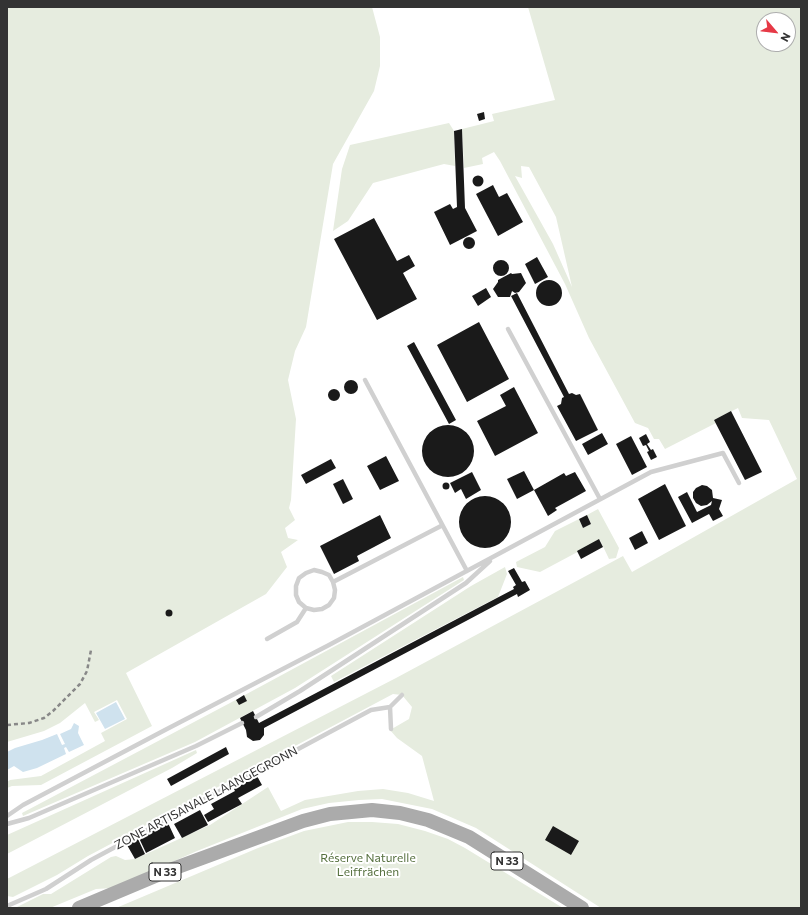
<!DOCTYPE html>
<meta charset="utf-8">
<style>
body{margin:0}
#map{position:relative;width:808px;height:915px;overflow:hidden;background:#fff;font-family:Commissioner,sans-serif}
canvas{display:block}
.frame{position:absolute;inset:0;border:8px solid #333;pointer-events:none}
.north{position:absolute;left:756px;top:12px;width:40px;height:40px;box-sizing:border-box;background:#fff;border:1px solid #adadad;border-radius:50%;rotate:118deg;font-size:11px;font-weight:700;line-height:16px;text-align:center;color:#333}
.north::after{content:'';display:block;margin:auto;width:14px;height:18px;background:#e63946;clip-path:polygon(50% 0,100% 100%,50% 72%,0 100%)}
</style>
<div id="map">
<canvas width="808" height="915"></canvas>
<div class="frame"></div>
<div class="north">N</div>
</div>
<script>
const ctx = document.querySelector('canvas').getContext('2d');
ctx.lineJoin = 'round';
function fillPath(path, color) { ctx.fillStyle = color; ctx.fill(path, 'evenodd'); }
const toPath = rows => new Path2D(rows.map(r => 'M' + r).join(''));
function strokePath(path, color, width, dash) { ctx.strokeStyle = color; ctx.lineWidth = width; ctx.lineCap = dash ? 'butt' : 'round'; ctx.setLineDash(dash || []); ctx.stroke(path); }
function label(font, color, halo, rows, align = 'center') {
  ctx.font = font + ' Commissioner,sans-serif'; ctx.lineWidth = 4; ctx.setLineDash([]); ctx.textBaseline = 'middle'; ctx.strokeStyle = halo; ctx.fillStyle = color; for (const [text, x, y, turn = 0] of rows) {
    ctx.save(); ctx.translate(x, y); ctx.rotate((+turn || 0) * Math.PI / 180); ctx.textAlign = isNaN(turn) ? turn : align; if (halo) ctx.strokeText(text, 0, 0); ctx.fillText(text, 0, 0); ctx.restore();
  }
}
const green = toPath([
 [7,7,372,7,380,37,380,66,374,91,333,164,306,327,295,351,288,380,296,419,291,500,289,508,295,520,285,528,288,538,298,540,281,552,287,567,266,594,126,673,152,726,41,785,12,786,7,788,7,782,10,780,41,776,105,741,101,733,127,719,117,700,94,712,99,720,95,722,85,703,60,723,44,731,7,742],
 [528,7,801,7,801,908,601,908,476,828,432,809,382,799,359,800,329,803,302,809,197,851,113,888,96,889,50,908,15,908,43,894,51,894,111,857,116,856,125,860,135,859,210,825,268,787,281,811,305,800,358,791,383,789,408,793,434,801,422,756,397,738,390,730,409,719,412,707,402,695,393,694,88,856,57,875,13,897,7,896,7,879,396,678,623,556,632,572,797,479,769,420,742,418,738,408,714,420,716,423,665,449,659,439,654,439,648,428,635,423,589,338,565,284,500,161,494,152,482,158,483,164,464,168,462,129,494,121,492,114,555,100],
 [764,20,788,20,788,44,764,44],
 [521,166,529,167,556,217,572,287,553,244,515,176,522,178],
 [449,123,454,131,455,166,444,164,373,183,348,221,333,231,342,169,350,145],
 [598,509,619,548,616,558,609,559,600,540,540,572,517,567,516,562,545,547,555,531,579,519,583,528,591,524,587,515],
 [505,567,507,574,498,597,334,682,331,676,471,586],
 [463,577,464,580,295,688,195,742,23,816,22,813,230,703],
 [196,750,197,753,172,768,7,854,7,835],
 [348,822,372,822,398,824,425,831,448,839,465,848,563,908,116,908,258,848,304,831]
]);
const water = toPath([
 [116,702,125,719,105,729,96,713],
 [74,723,79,726,78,733,84,745,69,752,66,747,64,748,66,754,37,768,23,772,14,766,7,770,7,752,15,748,42,740,57,734,62,745,65,744,60,734,71,729]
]);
const building = toPath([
 [484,112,485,119,479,121,477,114],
 [462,129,465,208,477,231,450,245,434,212,450,204,453,209,457,207,454,131],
 '472.5 181a5.5 5.5 0 1 1 11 0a5.5 5.5 0 1 1-11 0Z',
 [493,185,499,197,507,193,523,222,498,236,476,194],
 [374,218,397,261,409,255,415,266,403,273,417,299,377,320,334,239],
 '463 243a6 6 0 1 1 12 0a6 6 0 1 1-12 0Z',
 [537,257,548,277,535,284,525,264],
 '493 268a8 8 0 1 1 16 0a8 8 0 1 1-16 0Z',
 [511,273,512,274,521,273,526,283,519,292,515,293,512,291,510,297,498,297,493,289,498,282,498,280],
 '536 293a13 13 0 1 1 26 0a13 13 0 1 1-26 0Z',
 [486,288,491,297,478,306,472,296],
 [517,293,569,394,572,393,576,395,580,394,598,430,576,441,557,406,561,404,562,398,564,397,511,296],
 [479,322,509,379,467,402,437,345],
 [414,342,456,420,449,424,407,346],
 '344 387a7 7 0 1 1 14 0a7 7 0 1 1-14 0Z',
 [514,387,538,433,495,456,477,421,506,406,500,395],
 '328 395a6 6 0 1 1 12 0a6 6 0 1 1-12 0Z',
 [731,411,762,472,745,480,714,420],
 '422 451a26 26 0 1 1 52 0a26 26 0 1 1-52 0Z',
 [602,433,608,444,588,455,582,444],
 [646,434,650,442,647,444,651,450,653,449,657,457,651,460,647,452,649,451,646,445,643,446,639,438],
 [631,436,647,467,632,475,616,444],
 [386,456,399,481,380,490,367,466],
 [331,459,336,468,306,484,301,475],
 [524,471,534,490,517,499,507,479],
 [472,472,481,490,466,499,461,489,455,493,450,483],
 [575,472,586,491,555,508,557,510,548,516,534,490,564,473,566,476],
 [343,479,353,499,343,504,333,484],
 '442.5 486a3.5 3.5 0 1 1 7 0a3.5 3.5 0 1 1-7 0Z',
 [665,484,686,526,659,540,638,499],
 [702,485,707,486,712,490,713,498,722,500,719,509,723,516,713,521,709,514,692,523,678,497,687,492,697,512,711,505,712,501,707,505,701,506,696,503,693,498,693,492,696,488],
 '459 522a26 26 0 1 1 52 0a26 26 0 1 1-52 0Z',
 [380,515,391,538,357,556,359,561,334,574,320,546],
 [587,515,591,524,583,528,579,519],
 [642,531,648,543,635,550,629,538],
 [599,539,603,547,581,559,577,551],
 [514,568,522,582,525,581,530,590,518,597,517,594,264,728,264,735,260,740,253,741,247,737,246,730,240,718,253,711,259,723,514,589,513,587,516,585,508,571],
 '165.5 613a3.5 3.5 0 1 1 7 0a3.5 3.5 0 1 1-7 0Z',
 [244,695,247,701,239,705,236,700],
 [226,747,229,754,171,786,167,779],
 [257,776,262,785,238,798,242,804,208,822,204,815,214,809,211,804,235,791,234,789],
 [200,810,208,825,182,838,174,824],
 [168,823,175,838,146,853,139,838],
 [553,826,579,841,571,855,545,840],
 [138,839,145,854,135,859,127,845]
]);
const lane = toPath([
 [508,329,600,499],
 [365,380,467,571],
 [333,582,329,575,322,572,314,570,306,573,299,578,296,586,296,595,299,602,306,608,314,610,322,609,329,605,334,598,335,590,333,582,441,526],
 [267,639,297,622,306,608],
 [390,707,402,695],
 [256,717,300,691,466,583,490,561],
 [7,816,23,805,165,730,329,645,651,472,723,453,739,483],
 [7,824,29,818,196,746,242,723],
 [7,906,46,889,91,860,371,710,390,707,391,729]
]);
const primary = toPath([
 [79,908,167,871,303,821,330,814,372,810,400,813,428,820,469,837,582,908]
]);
const rail = toPath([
 [7,725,29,723,44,718,53,711,80,684,87,671,91,650]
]);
const shields = [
 [507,861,32],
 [165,872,32]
];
const shieldNames = [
 ["N 33",507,861],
 ["N 33",165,872]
];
const streetNames = [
 ["ZONE ARTISANALE LAANGEGRONN",206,798,-28]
];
const parkNames = [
 ["Réserve Naturelle",368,858],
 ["Leiffrächen",368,872]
];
fillPath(green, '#e6ecdf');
fillPath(water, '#cfe2ee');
fillPath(building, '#1a1a1a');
strokePath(lane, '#d0d0d0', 4.5);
strokePath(primary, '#ababab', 14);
strokePath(rail, '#888', 2.5, [4, 3]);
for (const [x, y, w] of shields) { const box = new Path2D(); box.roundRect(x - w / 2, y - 9, w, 18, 3); ctx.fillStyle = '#fff'; ctx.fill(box); strokePath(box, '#333', 1); }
label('bold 11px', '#333', null, shieldNames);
label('12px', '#333', '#fff', streetNames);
label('12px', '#56703f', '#fff', parkNames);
</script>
